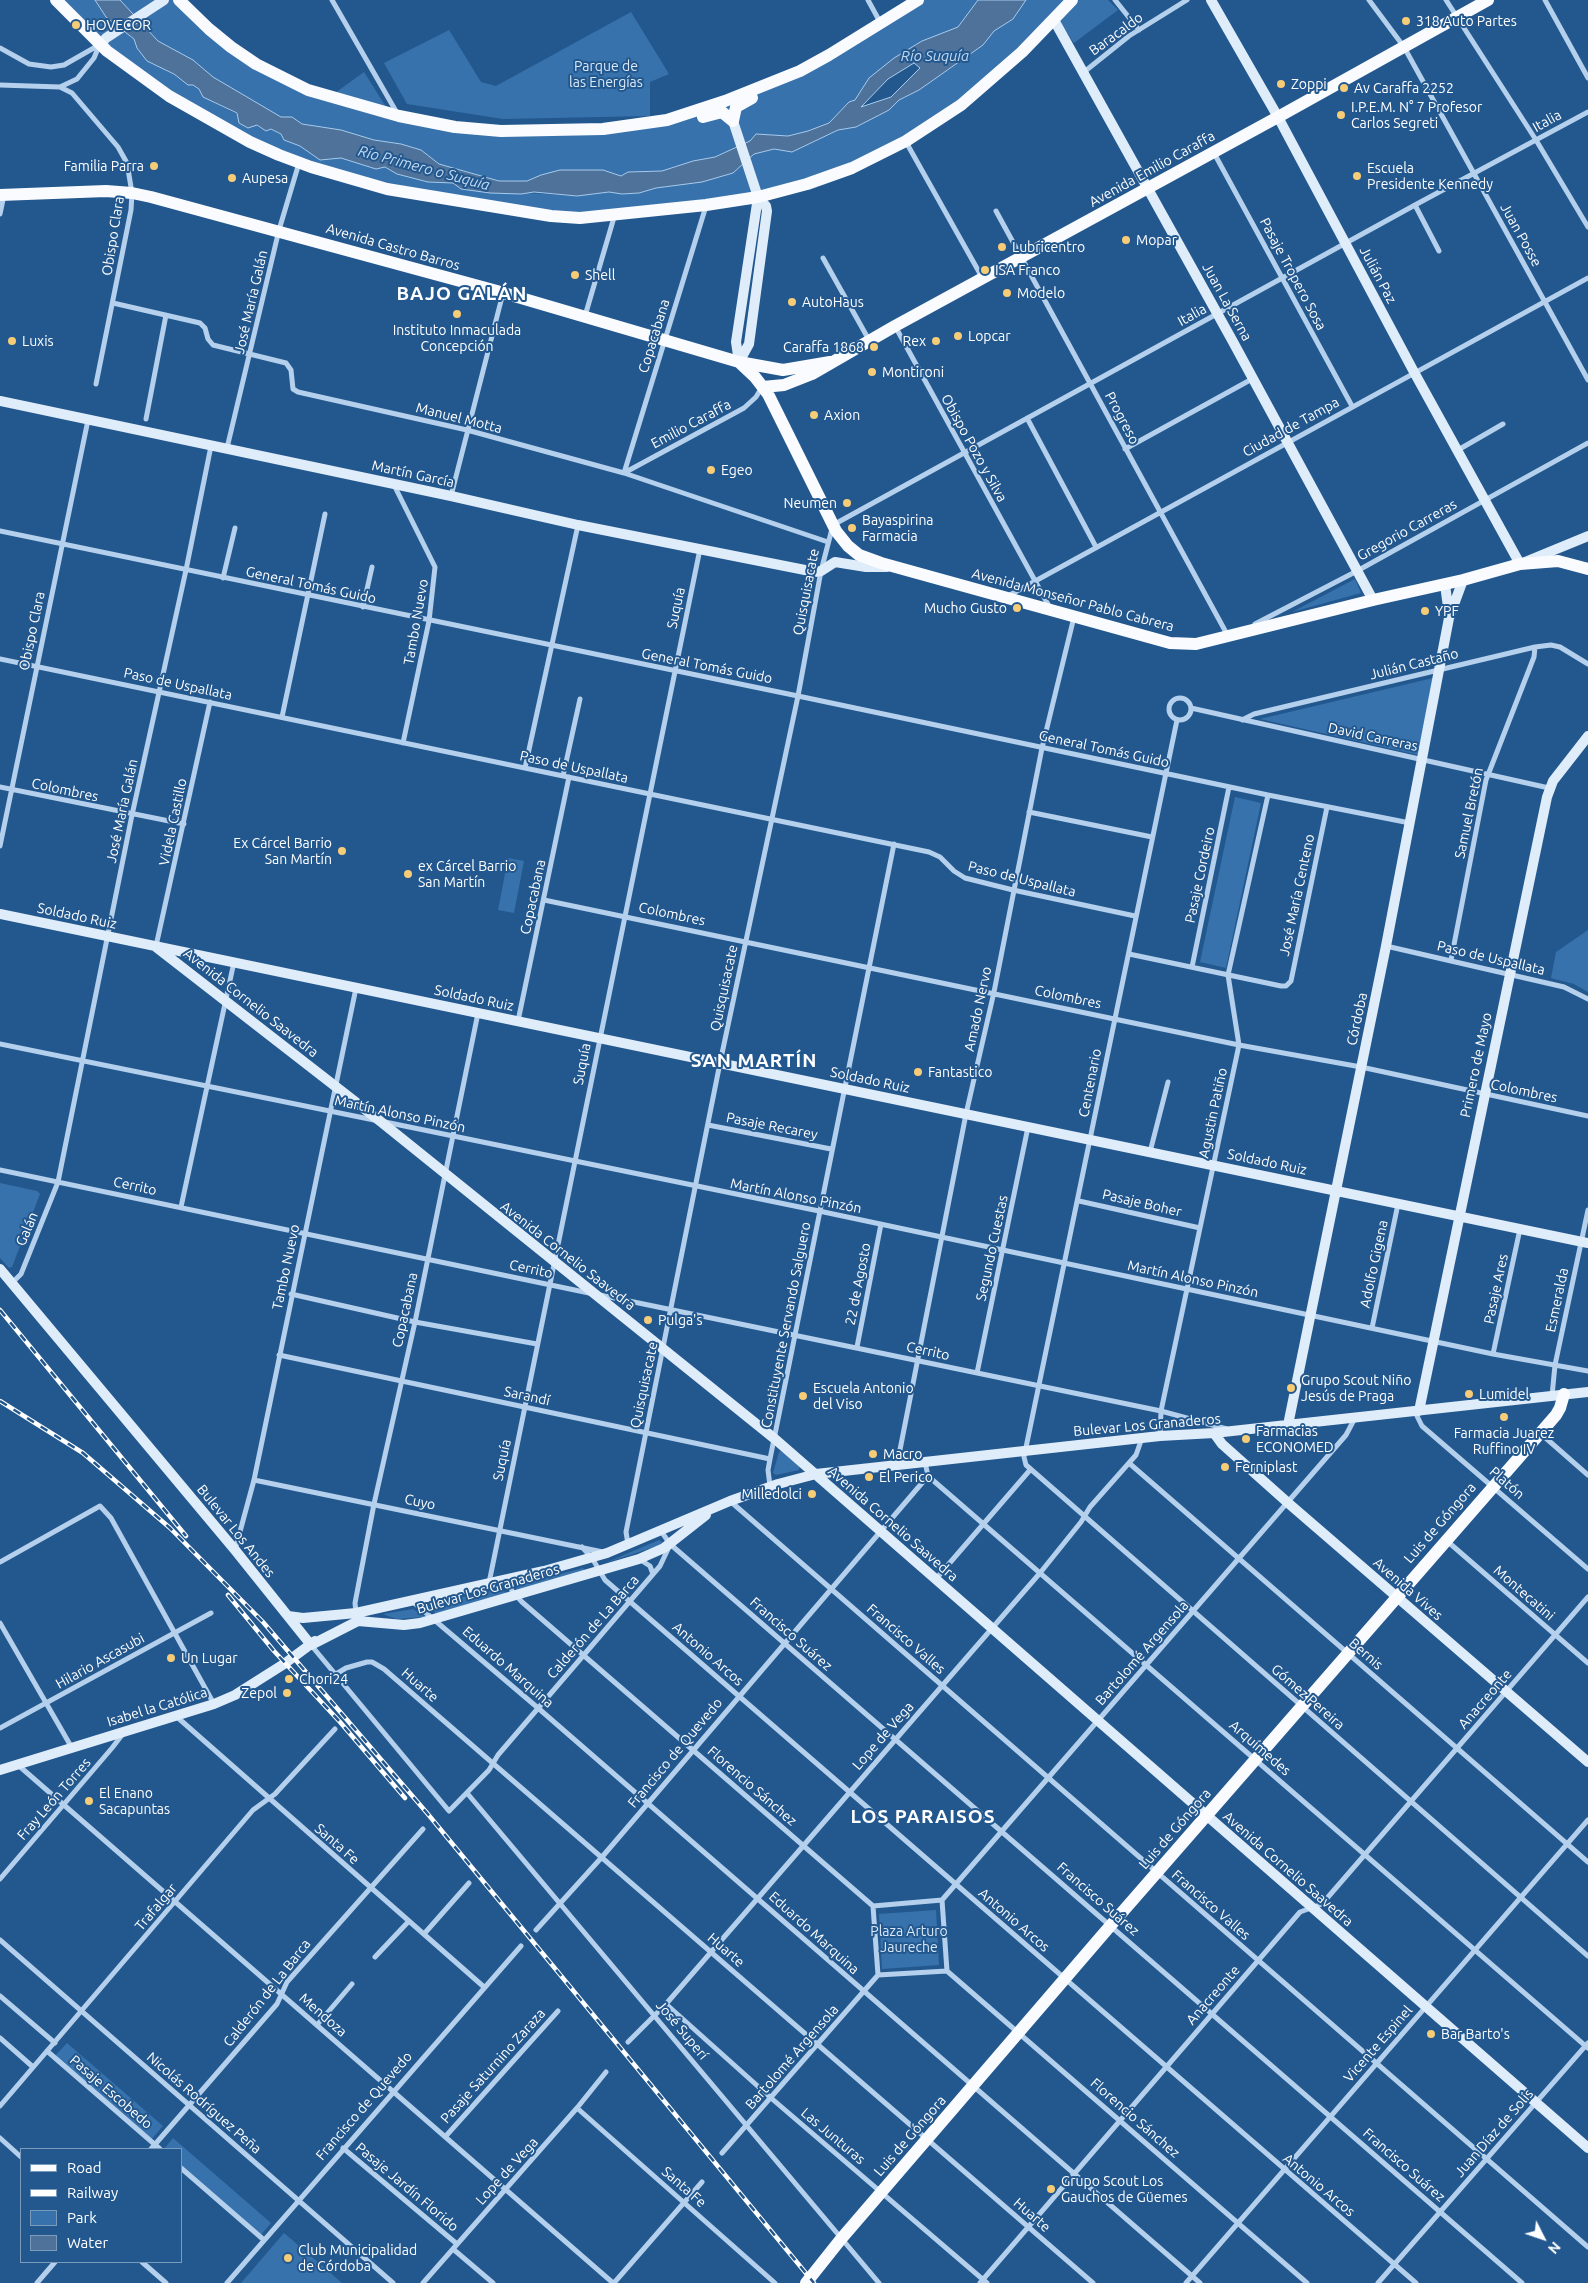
<!DOCTYPE html>
<meta charset="utf-8">
<style>
body{margin:0}
#map{position:relative;width:1588px;height:2283px;overflow:hidden;background:#23588f;font-family:Ubuntu,sans-serif}
canvas{display:block}
.legend{position:absolute;left:20px;top:2148px;width:162px;height:115px;box-sizing:border-box;background:#23588f;border:1px solid #7b9bbc;margin:0;padding:6px 9px;list-style:none;font-size:15px;color:#fff}
.legend li{display:flex;align-items:center;gap:10px;height:25px}
.legend b{width:25px;border:1px solid #7b9bbc}
.north{position:absolute;left:1518px;top:2213px;width:50px;height:50px;-webkit-text-stroke:4px #23588f;paint-order:stroke;rotate:131deg;font-size:14px;font-weight:700;line-height:20px;text-align:center;color:#fff}
.north::after{content:'';display:block;margin:auto;width:18px;height:22px;background:#fff;clip-path:polygon(50% 0,100% 100%,50% 72%,0 100%)}
</style>
<div id="map">
<canvas width="1588" height="2283"></canvas>
<ul class="legend">
<li><b style="height:6px;background:#f9fbff"></b>Road</li>
<li><b style="height:6px;background:#fff"></b>Railway</li>
<li><b style="height:14px;background:#3772ac"></b>Park</li>
<li><b style="height:14px;background:#4e7299"></b>Water</li>
</ul>
<div class="north">N</div>
</div>
<script>
const ctx = document.querySelector('canvas').getContext('2d');
ctx.lineJoin = 'round';
function fillPath(path, color) { ctx.fillStyle = color; ctx.fill(path, 'evenodd'); }
const toPath = rows => new Path2D(rows.map(r => 'M' + r).join(''));
function strokePath(path, color, width, dash) { ctx.strokeStyle = color; ctx.lineWidth = width; ctx.lineCap = dash ? 'butt' : 'round'; ctx.setLineDash(dash || []); ctx.stroke(path); }
function label(font, color, halo, rows, align = 'center') {
  ctx.font = font + ' Ubuntu,sans-serif'; ctx.lineWidth = 4; ctx.setLineDash([]); ctx.textBaseline = 'middle'; ctx.strokeStyle = halo; ctx.fillStyle = color; for (const [text, x, y, turn = 0] of rows) {
    ctx.save(); ctx.translate(x, y); ctx.rotate((+turn || 0) * Math.PI / 180); ctx.textAlign = isNaN(turn) ? turn : align; if (halo) ctx.strokeText(text, 0, 0); ctx.fillText(text, 0, 0); ctx.restore();
  }
}
const green = toPath([
 [56,0,95,0,106,17,134,39,137,48,147,61,174,74,188,85,193,85,199,89,203,97,237,114,266,131,271,129,281,134,284,140,300,146,320,160,341,158,376,169,385,167,397,174,428,182,453,183,461,189,577,196,609,192,622,194,639,193,656,188,702,182,733,173,754,154,774,149,792,152,838,130,856,127,889,110,899,100,919,90,983,45,994,31,1013,19,1026,0,1072,0,1022,52,906,141,758,197,551,216,311,167,169,96],
 [120,0,179,0,209,29,289,81,455,127,625,128,800,71,918,0,978,0,958,27,922,41,869,78,855,100,849,102,829,123,808,131,788,136,756,134,750,141,715,157,693,161,662,171,628,172,622,176,603,170,560,170,541,175,527,181,499,181,439,164,421,150,401,144,374,140,341,130,302,124,292,117,281,117,213,77,193,60,158,41],
 [1079,0,1108,0,1118,10,1074,43,1059,21],
 [631,12,669,74,650,82,650,116,503,119,407,104,384,63,449,30,481,82,496,86],
 [364,72,388,110,335,93],
 [1355,579,1361,593,1292,612],
 [1433,678,1419,755,1260,719],
 [1235,797,1261,803,1226,968,1200,962],
 [508,858,524,861,514,913,498,910],
 [1588,930,1588,992,1574,984,1551,978,1556,952],
 [0,1183,37,1191,40,1194,12,1267,9,1268,0,1258],
 [781,1451,800,1466,799,1470,776,1475,773,1473,779,1452],
 [659,1540,663,1543,661,1545,605,1563],
 [583,1568,585,1570,517,1592,516,1586],
 [501,1589,507,1593,439,1615,423,1605],
 [413,1609,425,1617,396,1619,383,1614],
 [936,1910,939,1965,882,1969,879,1914],
 [67,2043,163,2126,150,2141,54,2057],
 [173,2138,271,2223,260,2236,181,2168,181,2149,164,2149],
 [284,2233,342,2283,241,2283]
]);
const water = toPath([
 [95,0,120,0,158,41,193,60,213,77,281,117,292,117,302,124,341,130,374,140,401,144,421,150,439,164,499,181,527,181,541,175,560,170,603,170,621,176,628,172,662,171,693,161,715,157,750,141,756,134,788,136,808,131,829,123,849,102,855,100,869,78,894,58,922,41,958,27,978,0,1026,0,1013,19,994,31,983,45,919,90,899,100,889,110,856,127,838,130,792,152,774,149,754,154,733,173,702,182,656,188,639,193,622,194,609,192,577,196,534,192,521,194,490,193,461,189,453,183,428,182,397,174,385,167,376,169,341,158,320,160,300,146,284,140,281,134,271,129,266,131,257,125,248,128,239,123,237,113,203,97,199,89,193,85,188,85,174,74,147,61,137,48,134,39,106,17,95,0],
 [914,63,920,68,891,97,861,107,888,79,914,63]
]);
const street = toPath([
 [332,0,397,113],
 [868,0,880,22],
 [1115,0,1139,30],
 [1369,0,1404,47,1588,380],
 [1446,0,1536,140,1588,227],
 [1545,0,1588,78],
 [0,48,29,64,51,67,64,65,99,45],
 [1084,72,1129,36,1187,0],
 [0,85,60,87,72,93,118,147,127,163,132,193,131,210,96,384],
 [60,87,77,79,94,58,99,46],
 [906,142,983,279],
 [1214,153,1352,406],
 [1415,205,1439,251],
 [996,211,1228,636],
 [0,214,4,195],
 [823,258,869,340],
 [113,303,200,323,205,328,208,339,213,345,286,363,291,370,293,389,298,392,467,430,624,473,828,542],
 [585,316,615,214],
 [895,326,1050,608],
 [1027,418,1096,547],
 [146,419,166,315],
 [227,448,279,230,299,163],
 [1125,449,1252,379],
 [1458,450,1503,424],
 [624,473,706,206],
 [624,473,744,408,756,397,762,387],
 [394,485,435,567,429,621,403,743],
 [451,496,503,293],
 [0,531,798,696,1268,795,1410,823],
 [223,578,235,528],
 [1008,596,1588,278],
 [363,607,372,567],
 [1255,624,1357,571,1588,443],
 [0,659,929,852,940,857,954,871,965,878,1013,890,1135,916],
 '1169 709a11 11 0 1 1 22 0a11 11 0 1 1-22 0Z',
 [1191,708,1549,788],
 [282,717,325,514],
 [1177,720,1024,1457,1026,1465,1588,1956],
 [1242,720,1254,714,1535,647,1551,645,1560,647,1588,664],
 [525,768,578,525],
 [563,776,580,699],
 [0,787,184,824],
 [1029,812,1152,837],
 [0,846,88,420],
 [544,900,1239,1045,1361,1067,1588,1116],
 [156,946,210,702],
 [1386,946,1564,987,1588,999],
 [1129,954,1281,986,1286,986,1291,981,1327,807],
 [1451,960,1486,780,1534,657,1535,647],
 [1192,967,1229,787],
 [518,1021,569,777],
 [0,1044,374,1120],
 [385,1122,819,1211,1493,1354,1588,1371],
 [708,1125,831,1149],
 [1150,1152,1168,1082],
 [0,1170,589,1293],
 [1079,1201,1200,1228],
 [181,1207,234,962],
 [12,1283,21,1274,58,1182,132,815,186,570,211,446],
 [291,1294,415,1322,537,1344],
 [600,1295,1161,1411,1227,1429],
 [1372,1328,1398,1204],
 [857,1347,881,1224],
 [1493,1354,1520,1229],
 [279,1355,770,1459],
 [977,1373,1028,1127],
 [1552,1396,1555,1365,1588,1210],
 [1415,1412,1422,1426,1588,1569],
 [1540,1433,1588,1475],
 [1160,1436,1161,1411,1239,1045,1228,975,1268,795],
 [925,1462,928,1476,1588,2048],
 [1129,1463,1588,1862],
 [897,1465,966,1114,994,992,1042,748,1074,617],
 [254,1480,603,1552],
 [770,1486,768,1470,770,1459,894,844],
 [730,1501,1588,2247],
 [661,1531,670,1544,1522,2283],
 [1447,1541,1588,1663],
 [628,1544,626,1532,720,1063,798,696,821,571,833,525,1415,205,1588,112],
 [582,1547,592,1558,605,1580,1416,2283],
 [235,1550,254,1480,356,988],
 [639,1559,650,1566,653,1574],
 [0,1562,100,1506,111,1518,214,1704],
 [508,1580,512,1591,522,1602,873,1906,878,1975],
 [935,1580,1030,1470],
 [489,1583,700,549],
 [412,1601,538,1708,1200,2283],
 [356,1613,355,1603,374,1504,415,1322,478,1013],
 [0,1623,72,1748],
 [311,1645,449,1811,489,1770,498,1755,660,1566,669,1547],
 [336,1674,346,1668,367,1662,372,1662,384,1669,1093,2283],
 [177,1717,484,1987],
 [0,1728,211,1613],
 [18,1765,613,2283],
 [467,1793,879,2283],
 [0,1879,112,1748,122,1735],
 [942,1900,1346,1435,1355,1418],
 [942,1900,947,1971],
 [873,1906,942,1900],
 [536,1930,602,1857,928,1476],
 [424,1934,469,1883],
 [0,1940,393,2283],
 [375,1957,409,1921],
 [878,1975,947,1971,1307,2283],
 [0,1996,55,2043],
 [666,2004,771,2098,987,2283],
 [317,2025,352,1984],
 [0,2038,33,2067],
 [628,2042,666,2004,1040,1573,1081,1522,1090,1507,1136,1455,1142,1438],
 [47,2051,160,2149],
 [0,2106,253,1810,275,1794,335,1729],
 [577,2108,775,2283],
 [445,2137,558,2011],
 [0,2138,21,2157],
 [343,2148,457,2244],
 [151,2149,277,2004,287,1982,423,1829],
 [722,2153,878,1975],
 [181,2168,264,2240],
 [453,2249,493,2283],
 [142,2262,166,2283],
 [37,2283,55,2262],
 [227,2283,521,1946],
 [423,2283,577,2108,606,2072],
 [614,2283,702,2182],
 [980,2283,1300,1912,1322,1904,1588,1597],
 [1186,2283,1588,1820],
 [1378,2283,1588,2043]
]);
const secondary = toPath([
 [1211,0,1278,117,1414,372,1520,564,1588,536],
 [1054,20,1232,340,1373,600],
 [100,45,106,38,164,0],
 [733,121,758,197,736,342,739,362],
 [739,362,749,344,767,211,766,206,758,197],
 [0,401,451,496,578,525,815,572,821,571,835,562,866,567,887,567],
 [1445,585,1449,614],
 [0,914,1588,1243],
 [156,947,380,1121,775,1439,1588,2148],
 [0,1269,235,1550,311,1645],
 [1419,1411,1547,797,1553,781,1588,736],
 [1288,1425,1386,946,1449,618,1463,580],
 [1214,1433,1222,1444,1287,1502,1588,1762],
 [288,1616,303,1618,356,1613,544,1571,607,1553,730,1501,778,1484,816,1474,1160,1436,1214,1433,1588,1392],
 [311,1645,358,1621,404,1625,420,1623,639,1559,664,1548,706,1515],
 [0,1770,214,1704,235,1695,284,1664,315,1641]
]);
const primary = toPath([
 [56,0,107,51,169,96,250,142,279,155,311,167,387,189,551,216,580,218,706,205,758,197,807,184,852,168,906,141,961,105,1022,52,1072,0],
 [179,0,209,29,231,47,256,64,308,90,399,116,455,127,501,131,603,129,667,120,725,101,800,71,829,55,918,0],
 [703,117,722,112,733,121],
 [733,121,736,107,752,98],
 [0,195,106,191,132,193,151,197,497,291,739,362,783,370,830,362],
 [739,362,755,377,768,394,836,531,848,546,859,555,881,563,1170,643,1196,644,1373,600,1463,580,1520,564,1558,561,1588,569],
 [763,387,784,385,812,374,895,326,1278,117,1488,0],
 [806,2283,841,2239,1111,1925,1556,1415,1560,1408,1564,1394]
]);
const rail = toPath([
 [0,1310,186,1536],
 [0,1401,83,1453,170,1528,263,1622,427,1813,814,2283],
 [228,1595,274,1651,340,1722,405,1798]
]);
const markers = [
 [1406,21,5,"#f7cc77"],
 [76,25,5,"#f7cc77"],
 [1281,84,5,"#f7cc77"],
 [1344,88,5,"#f7cc77"],
 [1341,115,5,"#f7cc77"],
 [154,166,5,"#f7cc77"],
 [1357,176,5,"#f7cc77"],
 [232,178,5,"#f7cc77"],
 [1126,240,5,"#f7cc77"],
 [1002,247,5,"#f7cc77"],
 [985,270,5,"#f7cc77"],
 [575,275,5,"#f7cc77"],
 [1007,293,5,"#f7cc77"],
 [792,302,5,"#f7cc77"],
 [457,314,5,"#f7cc77"],
 [958,336,5,"#f7cc77"],
 [12,341,5,"#f7cc77"],
 [936,341,5,"#f7cc77"],
 [874,347,5,"#f7cc77"],
 [872,372,5,"#f7cc77"],
 [814,415,5,"#f7cc77"],
 [711,470,5,"#f7cc77"],
 [847,503,5,"#f7cc77"],
 [852,528,5,"#f7cc77"],
 [1017,608,5,"#f7cc77"],
 [1425,611,5,"#f7cc77"],
 [342,851,5,"#f7cc77"],
 [408,874,5,"#f7cc77"],
 [918,1072,5,"#f7cc77"],
 [648,1320,5,"#f7cc77"],
 [1291,1388,5,"#f7cc77"],
 [1469,1394,5,"#f7cc77"],
 [803,1396,5,"#f7cc77"],
 [1504,1417,5,"#f7cc77"],
 [1246,1439,5,"#f7cc77"],
 [873,1454,5,"#f7cc77"],
 [1225,1467,5,"#f7cc77"],
 [869,1477,5,"#f7cc77"],
 [812,1494,5,"#f7cc77"],
 [171,1658,5,"#f7cc77"],
 [289,1679,5,"#f7cc77"],
 [287,1693,5,"#f7cc77"],
 [89,1801,5,"#f7cc77"],
 [1431,2034,5,"#f7cc77"],
 [1051,2189,5,"#f7cc77"],
 [288,2258,5,"#f7cc77"]
];
const poiNames = [
 ["318 Auto Partes",1416,21],
 ["HOVECOR",86,25],
 ["Zoppi",1291,84],
 ["Av Caraffa 2252",1354,88],
 ["I.P.E.M. N° 7 Profesor",1351,107],
 ["Carlos Segreti",1351,123],
 ["Familia Parra",144,166,"right"],
 ["Escuela",1367,168],
 ["Presidente Kennedy",1367,184],
 ["Aupesa",242,178],
 ["Mopar",1136,240],
 ["Lubricentro",1012,247],
 ["ISA Franco",995,270],
 ["Shell",585,275],
 ["Modelo",1017,293],
 ["AutoHaus",802,302],
 ["Instituto Inmaculada",457,330,"center"],
 ["Concepción",457,346,"center"],
 ["Lopcar",968,336],
 ["Luxis",22,341],
 ["Rex",926,341,"right"],
 ["Caraffa 1868",864,347,"right"],
 ["Montironi",882,372],
 ["Axion",824,415],
 ["Egeo",721,470],
 ["Neumen",837,503,"right"],
 ["Bayaspirina",862,520],
 ["Farmacia",862,536],
 ["Mucho Gusto",1007,608,"right"],
 ["YPF",1435,611],
 ["Ex Cárcel Barrio",332,843,"right"],
 ["San Martín",332,859,"right"],
 ["ex Cárcel Barrio",418,866],
 ["San Martín",418,882],
 ["Fantastico",928,1072],
 ["Pulga's",658,1320],
 ["Grupo Scout Niño",1301,1380],
 ["Jesús de Praga",1301,1396],
 ["Escuela Antonio",813,1388],
 ["del Viso",813,1404],
 ["Lumidel",1479,1394],
 ["Farmacias",1256,1431],
 ["ECONOMED",1256,1447],
 ["Farmacia Juarez",1504,1433,"center"],
 ["Ruffino IV",1504,1449,"center"],
 ["Macro",883,1454],
 ["Ferniplast",1235,1467],
 ["El Perico",879,1477],
 ["Milledolci",802,1494,"right"],
 ["Un Lugar",181,1658],
 ["Chori24",299,1679],
 ["Zepol",277,1693,"right"],
 ["El Enano",99,1793],
 ["Sacapuntas",99,1809],
 ["Bar Barto's",1441,2034],
 ["Grupo Scout Los",1061,2181],
 ["Gauchos de Güemes",1061,2197],
 ["Club Municipalidad",298,2250],
 ["de Córdoba",298,2266]
];
const streetNames = [
 ["Baracaldo",1116,34,-36],
 ["Italia",1547,121,-29],
 ["Avenida Emilio Caraffa",1152,169,-29],
 ["Juan Posse",1521,235,61],
 ["Obispo Clara",113,236,-81],
 ["Avenida Castro Barros",393,247,16],
 ["Pasaje Tropero Sosa",1293,274,62],
 ["Julián Paz",1378,275,62],
 ["José María Galán",251,302,-77],
 ["Juan La Serna",1227,302,61],
 ["Italia",1192,315,-29],
 ["Copacabana",654,336,-73],
 ["Manuel Motta",459,418,14],
 ["Progreso",1122,418,62],
 ["Emilio Caraffa",691,424,-28],
 ["Ciudad de Tampa",1291,427,-29],
 ["Obispo Pozo y Silva",974,448,61],
 ["Martín García",413,474,12],
 ["Gregorio Carreras",1407,530,-29],
 ["General Tomás Guido",311,585,12],
 ["Quisquisacate",806,592,-79],
 ["Avenida Monseñor Pablo Cabrera",1073,600,15],
 ["Suquía",676,608,-78],
 ["Tambo Nuevo",416,622,-80],
 ["Obispo Clara",32,631,-78],
 ["Julián Castaño",1414,664,-14],
 ["General Tomás Guido",707,666,11],
 ["Paso de Uspallata",178,684,12],
 ["David Carreras",1373,737,12],
 ["General Tomás Guido",1104,749,12],
 ["Paso de Uspallata",574,767,12],
 ["Colombres",65,790,12],
 ["José María Galán",122,811,-78],
 ["Samuel Bretón",1469,813,-78],
 ["Videla Castillo",173,822,-78],
 ["Pasaje Cordeiro",1200,875,-78],
 ["Paso de Uspallata",1022,879,14],
 ["José María Centeno",1297,895,-78],
 ["Copacabana",533,897,-78],
 ["Colombres",672,914,12],
 ["Soldado Ruiz",77,916,12],
 ["Paso de Uspallata",1491,958,13],
 ["Quisquisacate",724,988,-78],
 ["Colombres",1068,997,12],
 ["Soldado Ruiz",474,998,12],
 ["Avenida Cornelio Saavedra",251,1003,38],
 ["Amado Nervo",978,1009,-78],
 ["Córdoba",1357,1019,-78],
 ["Suquía",582,1064,-79],
 ["Primero de Mayo",1476,1065,-78],
 ["Soldado Ruiz",870,1080,12],
 ["Centenario",1090,1083,-79],
 ["Colombres",1524,1091,12],
 ["Agustin Patiño",1213,1113,-78],
 ["Martín Alonso Pinzón",400,1114,12],
 ["Pasaje Recarey",772,1126,11],
 ["Soldado Ruiz",1267,1162,12],
 ["Cerrito",135,1186,12],
 ["Martín Alonso Pinzón",796,1196,11],
 ["Pasaje Boher",1142,1203,13],
 ["Galán",27,1229,-67],
 ["Segundo Cuestas",992,1248,-78],
 ["Avenida Cornelio Saavedra",568,1256,38],
 ["Adolfo Gigena",1374,1264,-78],
 ["Tambo Nuevo",286,1267,-78],
 ["Cerrito",531,1269,12],
 ["Martín Alonso Pinzón",1193,1279,12],
 ["22 de Agosto",858,1284,-79],
 ["Pasaje Ares",1496,1289,-78],
 ["Esmeralda",1557,1300,-78],
 ["Copacabana",405,1310,-78],
 ["Constituyente Servando Salguero",786,1325,-79],
 ["Cerrito",928,1351,12],
 ["Quisquisacate",644,1385,-78],
 ["Sarandí",527,1396,12],
 ["Bulevar Los Granaderos",1147,1425,-5],
 ["Suquía",502,1460,-78],
 ["Platón",1507,1483,41],
 ["Cuyo",420,1502,12],
 ["Luis de Góngora",1440,1523,-49],
 ["Avenida Cornelio Saavedra",893,1524,41],
 ["Bulevar Los Andes",236,1531,51],
 ["Bulevar Los Granaderos",488,1589,-16],
 ["Avenida Vives",1408,1589,41],
 ["Montecatini",1524,1593,41],
 ["Calderón de La Barca",593,1627,-49],
 ["Francisco Suárez",791,1634,41],
 ["Francisco Valles",906,1639,41],
 ["Bartolomé Argensola",1142,1653,-49],
 ["Antonio Arcos",708,1654,41],
 ["Bernis",1366,1654,41],
 ["Hilario Ascasubi",100,1661,-29],
 ["Eduardo Marquina",508,1667,41],
 ["Huarte",420,1685,41],
 ["Gómez Pereira",1308,1697,41],
 ["Anacreonte",1485,1699,-49],
 ["Isabel la Católica",157,1707,-17],
 ["Lope de Vega",883,1736,-49],
 ["Arquímedes",1260,1748,41],
 ["Francisco de Quevedo",675,1753,-50],
 ["Florencio Sánchez",752,1786,41],
 ["Fray León Torres",54,1799,-49],
 ["Luis de Góngora",1175,1829,-49],
 ["Santa Fe",337,1844,41],
 ["Avenida Cornelio Saavedra",1288,1869,41],
 ["Francisco Suárez",1098,1899,41],
 ["Francisco Valles",1211,1905,41],
 ["Trafalgar",156,1907,-50],
 ["Antonio Arcos",1014,1920,41],
 ["Eduardo Marquina",814,1933,42],
 ["Huarte",726,1950,41],
 ["Calderón de La Barca",267,1993,-52],
 ["Anacreonte",1213,1995,-49],
 ["Mendoza",323,2015,41],
 ["José Superí",682,2030,50],
 ["Vicente Espinel",1378,2044,-49],
 ["Bartolomé Argensola",792,2057,-49],
 ["Pasaje Saturnino Zaraza",493,2066,-48],
 ["Pasaje Escobedo",111,2092,41],
 ["Nicolás Rodríguez Peña",204,2103,41],
 ["Francisco de Quevedo",364,2106,-49],
 ["Florencio Sánchez",1135,2118,41],
 ["Juan Díaz de Solís",1494,2133,-49],
 ["Las Junturas",833,2136,40],
 ["Luis de Góngora",910,2136,-49],
 ["Francisco Suárez",1404,2165,41],
 ["Lope de Vega",507,2171,-48],
 ["Antonio Arcos",1319,2185,40],
 ["Pasaje Jardín Florido",407,2187,40],
 ["Santa Fe",684,2187,41],
 ["Huarte",1032,2215,41]
];
const parkNames = [
 ["Parque de",606,66],
 ["las Energías",606,82],
 ["Plaza Arturo",909,1931],
 ["Jaureche",909,1947]
];
const waterNames = [
 ["Río Suquía",935,56],
 ["Río Primero o Suquía",424,168,15]
];
const districtNames = [
 ["BAJO GALÁN",462,294],
 ["SAN MARTÍN",754,1061],
 ["LOS PARAISOS",923,1817]
];
fillPath(green, '#3772ac');
fillPath(water, '#4e7299');
strokePath(water, '#a8cbed', 1);
strokePath(street, '#b4d0ec', 5);
strokePath(secondary, '#dfecf9', 10);
strokePath(primary, '#f9fbff', 12);
strokePath(rail, '#fff', 4.5);
strokePath(rail, '#23588f', 2.5, [8]);
for (const [x, y, r, color] of markers) { const dot = new Path2D(); dot.arc(x, y, r, 0, 2 * Math.PI); ctx.fillStyle = color; ctx.fill(dot); strokePath(dot, '#23588f', 2); }
label('14px', '#fff', '#23588f', poiNames, 'left');
label('14px', '#fff', '#23588f', streetNames);
label('14px', '#d9e9f9', '#23588f', parkNames);
label('italic 15px', '#c0d9f3', '#23588f', waterNames);
ctx.letterSpacing = '1px';
label('bold 19px', '#fff', '#23588f', districtNames);
ctx.letterSpacing = '0px';
</script>
